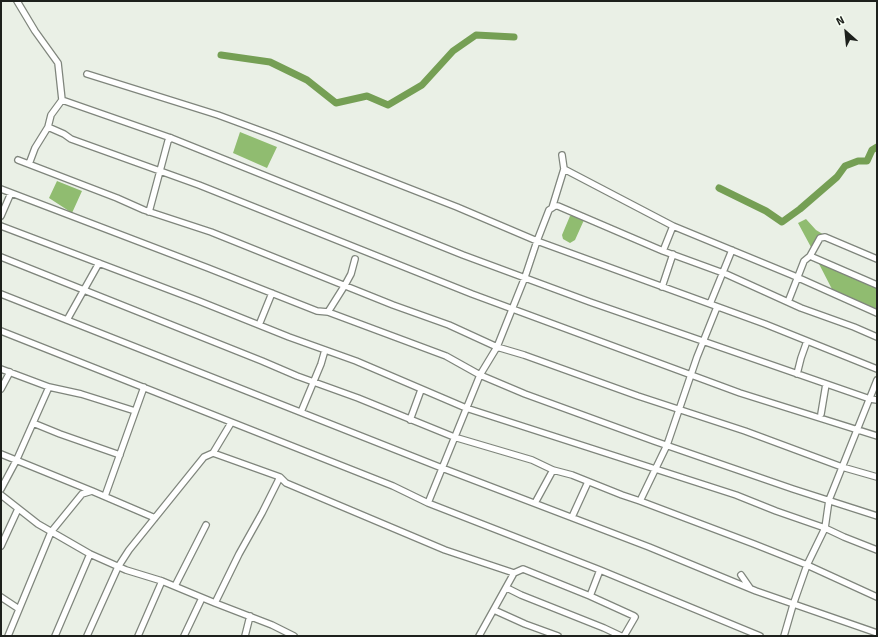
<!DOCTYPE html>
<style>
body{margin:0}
#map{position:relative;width:878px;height:637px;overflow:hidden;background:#eaf0e6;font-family:Signika,sans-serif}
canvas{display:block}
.frame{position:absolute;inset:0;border:2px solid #1d201c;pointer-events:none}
.north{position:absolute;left:826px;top:12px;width:40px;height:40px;-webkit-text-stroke:3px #f7fef3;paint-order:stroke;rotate:333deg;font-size:11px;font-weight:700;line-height:16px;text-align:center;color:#1d201c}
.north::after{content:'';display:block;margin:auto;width:14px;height:18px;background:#1d201c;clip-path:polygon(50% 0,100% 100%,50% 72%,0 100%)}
</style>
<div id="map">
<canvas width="878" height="637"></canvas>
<div class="frame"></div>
<div class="north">N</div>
</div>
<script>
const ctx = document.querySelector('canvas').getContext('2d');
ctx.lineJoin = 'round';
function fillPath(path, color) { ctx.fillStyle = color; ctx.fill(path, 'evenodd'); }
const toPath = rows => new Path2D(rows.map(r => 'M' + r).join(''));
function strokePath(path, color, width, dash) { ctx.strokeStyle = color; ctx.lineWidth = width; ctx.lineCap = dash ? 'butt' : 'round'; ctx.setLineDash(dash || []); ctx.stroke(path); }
const forest = toPath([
 [240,132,277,147,267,168,233,153],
 [57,181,82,191,72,213,49,198],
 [573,215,584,220,575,240,570,243,563,239,562,235,570,216],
 [806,219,816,230,826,236,812,249,798,223],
 [818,262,877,287,877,311,834,293]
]);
const river = toPath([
 [221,55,270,62,307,80,336,103,367,96,388,105,422,85,453,51,476,35,514,37],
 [719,188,766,211,782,222,800,209,837,177,845,166,858,161,867,161,872,150,877,147]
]);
const minor = toPath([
 [17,1,35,31,58,63,62,100,171,138,463,255,590,302,870,399,877,400],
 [87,74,218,115,275,136,457,207,537,241,549,210,555,206,558,206,663,251,726,274,801,308,854,327,877,337],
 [48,127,64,134,71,139,199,185,472,294,740,393,877,436],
 [18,160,117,198,144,210,211,232,393,305,449,325,497,347,524,355,638,396,745,431,842,467,877,477],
 [29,164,35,148,48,127,51,115,62,100],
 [564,169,673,226],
 [1,189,208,268,317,311,328,312,446,356,480,375,525,394,654,441,793,489,877,516],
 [552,208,564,169,562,155],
 [149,212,168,141,171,138],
 [1,216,11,193],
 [1,226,199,301,289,337,356,361,466,408,736,495,776,511,825,528,844,537,877,550],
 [663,251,673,226,792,275,877,313],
 [810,256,820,238,825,237,877,259],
 [1,257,262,361,297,376,358,398,454,437,532,460,553,470,572,475,622,495,640,501,754,544,807,565,877,597],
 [662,287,673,254],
 [1,294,442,468,649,547,756,591,877,633],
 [788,302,804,261,810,256,877,285],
 [710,304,732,250],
 [328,312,345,285,351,274,355,259],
 [67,320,99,263],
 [259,325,272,293],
 [1,331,393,486,428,503,600,570,760,636],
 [1,369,49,387],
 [797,374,801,358,807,341],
 [1,389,10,372],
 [301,412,321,364,325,350],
 [821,414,826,384],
 [410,420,421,390],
 [33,423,60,434,120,455],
 [213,453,231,423],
 [1,454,92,491],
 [1,489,17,459,49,387,81,394,135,411],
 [1,495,38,524,90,554,126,570,162,581,215,603,272,625,294,636],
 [105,496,144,387],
 [640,501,667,445,697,357,717,307],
 [428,503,480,375,497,347,525,277,537,241,765,324,877,369],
 [535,503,553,470],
 [572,517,588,482],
 [1,546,18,509],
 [741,575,750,588],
 [175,586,206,525],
 [507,588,521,595,604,628,621,636],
 [590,596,600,570],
 [1,597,19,609],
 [215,603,239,554,262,513,280,477],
 [494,610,525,624,558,636],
 [8,636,51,532,82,494,92,491,155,518],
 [55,636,90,554],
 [87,636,118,567,129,550,204,457,213,453,280,477,286,483,445,550,514,573,523,569,590,596,634,616],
 [138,636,162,581],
 [184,636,202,598],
 [245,636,250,616],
 [479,636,514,573],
 [624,636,635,617],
 [784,636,793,605,807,565,825,528,829,500,877,380]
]);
fillPath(forest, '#90bc70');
strokePath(river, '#759f54', 7);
strokePath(minor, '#7f857c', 8);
strokePath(minor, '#fff', 5.5);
</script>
